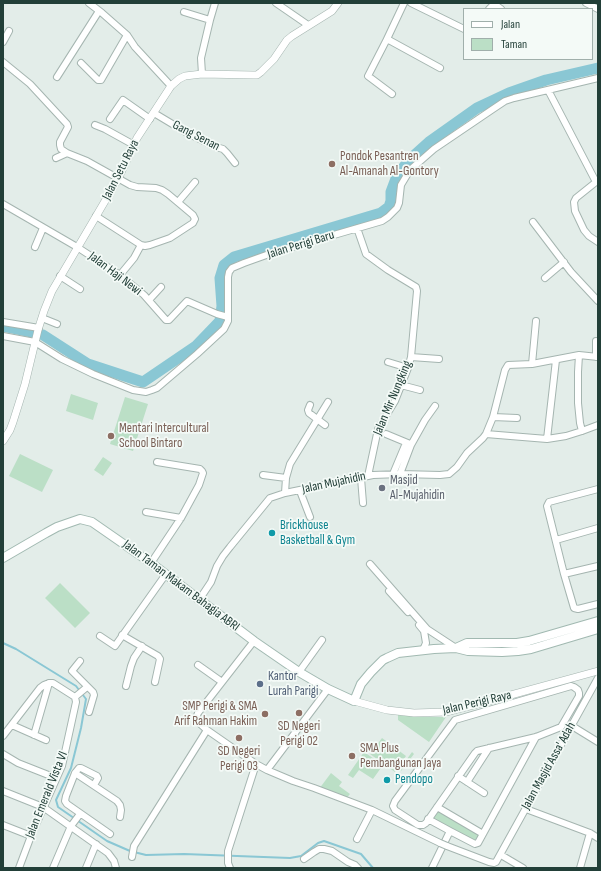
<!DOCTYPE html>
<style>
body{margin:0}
#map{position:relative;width:601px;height:871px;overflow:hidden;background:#e3ede9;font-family:"Sofia Sans Condensed",sans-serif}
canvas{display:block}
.frame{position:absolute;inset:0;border:4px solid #223f38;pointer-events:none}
.legend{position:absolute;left:463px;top:8px;width:130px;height:52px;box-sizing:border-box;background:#f4faf7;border:1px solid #a0afab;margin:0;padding:5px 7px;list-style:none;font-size:12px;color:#223f38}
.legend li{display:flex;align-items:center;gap:8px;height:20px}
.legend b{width:20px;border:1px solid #a0afab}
</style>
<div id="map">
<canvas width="601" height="871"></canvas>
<div class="frame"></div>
<ul class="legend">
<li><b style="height:5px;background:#fff"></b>Jalan</li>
<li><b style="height:11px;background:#bbdfc6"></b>Taman</li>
</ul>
</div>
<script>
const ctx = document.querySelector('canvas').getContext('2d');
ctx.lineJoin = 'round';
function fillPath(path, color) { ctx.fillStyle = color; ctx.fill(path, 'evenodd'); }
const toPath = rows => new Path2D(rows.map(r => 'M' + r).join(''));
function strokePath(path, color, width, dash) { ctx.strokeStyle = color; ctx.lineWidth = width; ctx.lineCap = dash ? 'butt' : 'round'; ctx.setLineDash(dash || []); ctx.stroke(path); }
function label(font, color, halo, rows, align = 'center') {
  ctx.font = font + ' "Sofia Sans Condensed",sans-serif'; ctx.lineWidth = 3.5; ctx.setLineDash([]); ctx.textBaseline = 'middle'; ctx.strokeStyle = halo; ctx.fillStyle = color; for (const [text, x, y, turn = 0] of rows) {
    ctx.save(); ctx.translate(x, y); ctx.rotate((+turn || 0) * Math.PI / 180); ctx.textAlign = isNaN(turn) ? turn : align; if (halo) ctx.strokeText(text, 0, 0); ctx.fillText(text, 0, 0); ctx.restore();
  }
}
const green = toPath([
 [71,394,98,403,93,420,66,411],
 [125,397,148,404,133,451,110,444],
 [20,454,53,470,42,492,9,476],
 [103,457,112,463,103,476,94,470],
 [60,583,90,613,75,628,45,598],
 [398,715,425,717,446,717,429,742,398,720],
 [382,738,406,756,395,772,370,754],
 [364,752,383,765,373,779,359,770,353,778,348,775],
 [412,752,414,754,401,771,399,770],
 [331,773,342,782,339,786,350,794,345,800,319,789],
 [437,807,483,834,475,844,428,819]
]);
const stream = toPath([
 [3,643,16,649,76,686,86,699,81,728,71,768,56,800,58,807,107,841,130,851,146,855,184,854,290,858,301,856,318,843,324,841,361,854,373,868]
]);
const river = toPath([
 [3,326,32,332],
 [43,335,88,364,143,382,196,346,220,321,222,306,220,278,224,265,234,257,381,213,389,207,391,201,391,192,397,176,409,160,429,142,477,108,509,93,546,80,598,68]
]);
const minor = toPath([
 [89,3,102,13,127,35,135,47,171,86],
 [276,3,308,25],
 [404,3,387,39,440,68],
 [411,3,464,29],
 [586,3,598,9],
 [494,4,501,9],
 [489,9,495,3],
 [184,12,210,20],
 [387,39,368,76,392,94],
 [3,42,9,31],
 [3,62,30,84,67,124,68,127,60,142,60,145,61,149,67,153],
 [81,63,98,80,101,80,127,35],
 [202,74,201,58,210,20,215,3],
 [57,77,99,11],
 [548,90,596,182,576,198,574,202,575,211,584,230,589,236,598,242],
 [154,113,189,134,216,147,223,149,227,153,235,163],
 [110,119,123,100,150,119],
 [95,125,105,129,134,145],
 [56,158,67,153,87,161,130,185,137,187,156,188,162,190,168,194,193,215,195,219,193,223,170,238,150,245,145,246,141,245,96,216],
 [178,202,195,182],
 [3,204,77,247,120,275,144,295,166,320,169,320,187,301,217,314,228,317],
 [533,222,571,272,598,301],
 [357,228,366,254,388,270,416,287,417,291,411,357,408,368,395,401,378,429,368,476],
 [35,247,43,228],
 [120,275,134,258,141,245],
 [60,276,80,289],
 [545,278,564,262],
 [149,300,161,287],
 [42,318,57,324],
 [3,322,39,328],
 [3,336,35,342,62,359,93,374,133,390,146,392,152,390,157,388,197,354,224,329,228,321,228,277,229,272,232,268,244,263,272,253,382,221,388,217,397,208,399,203,401,185,410,170,434,149,493,109,505,101,514,98,598,78],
 [579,355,578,372,578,403,580,423,582,431],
 [411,357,439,359],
 [596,357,596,341],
 [388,362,408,368],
 [532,364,536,321],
 [401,385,420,390],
 [310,405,308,410,309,413,325,425],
 [493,417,517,418],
 [386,434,410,444],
 [486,434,547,439,566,436,582,431,598,425],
 [547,439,556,360],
 [393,474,406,443],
 [400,474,411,445,425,420,435,406],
 [263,475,286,478],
 [361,478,363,503],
 [598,489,549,502,547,506,564,574,574,608,578,609,598,604],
 [300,491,310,517],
 [285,493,286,478,290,464,328,402],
 [146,512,181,518],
 [556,540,598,528],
 [151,563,181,518,199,485,203,473,202,471,200,469,157,462],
 [370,564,427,629,456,648],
 [564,574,598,566],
 [389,591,408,612],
 [199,600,211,582,217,566,223,556,230,547,270,498,285,493,373,475,400,474,440,475,449,474,457,467,467,453,483,438,486,434,493,417,505,370,508,365,532,364,579,355,598,357],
 [419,625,424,631,426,643,423,650],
 [122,635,158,656,160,659,155,682],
 [100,636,115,646,166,574],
 [254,641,198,713,196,718,197,721,207,730,256,764,267,770,293,781,314,788,372,810,440,843],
 [80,661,72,671,93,692,94,695,89,712],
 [198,665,222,682],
 [299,672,322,640],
 [126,686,131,666,134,658,142,646],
 [571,686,574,687,578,690,579,693,579,696,561,727,536,737,477,751,475,753,426,823,423,825,418,825,395,810,393,806,395,801,455,720,571,686],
 [75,697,87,687],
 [12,725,46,740],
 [572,726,598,742],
 [34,735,49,683],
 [3,736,40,688,44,685,49,683,53,683,75,697],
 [3,754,18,763,56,778],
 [267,770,328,689],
 [75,773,117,801,120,805,121,810,120,817],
 [458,776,484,793],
 [467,782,489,748],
 [94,785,98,778,97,776,81,768,79,768,75,773,66,796,65,801,67,804,110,834],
 [3,791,43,807,108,853,114,861,116,868],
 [437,807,483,834],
 [526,809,590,833],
 [428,819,450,831,475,844,478,843,536,737],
 [3,825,31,836],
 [357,839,372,810],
 [447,846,489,862,494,863,496,862,598,678],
 [501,855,523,868],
 [132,857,134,846,163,800,207,730],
 [304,859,314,852,319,849,324,849,332,851,348,862,355,865,358,868],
 [19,868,31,836,62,766,76,702,75,697],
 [53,868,71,826,80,814],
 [86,868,96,844],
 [230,868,228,863,228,851,256,764],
 [432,868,450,831],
 [580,868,590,833,598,838]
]);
const tertiary = toPath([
 [3,441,10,430,13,422,25,384,38,330,44,311,52,291,118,179,137,138,171,86,179,79,185,76,202,74,253,75,257,75,261,72,274,59,287,40,292,36,332,11,338,3],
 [354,701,387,710,414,713,446,712,489,701,598,671]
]);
const secondary = toPath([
 [3,558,46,533,57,527,80,519,92,522,151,563,254,641,299,672,328,689,354,701,361,684,371,672,383,660,387,658,398,653,434,649,456,648,468,651,502,652,518,651,531,649,598,629],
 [456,648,467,643,517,643,529,641,598,621]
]);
const minorBridge = toPath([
 [440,843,447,846]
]);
const markers = [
 [332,164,4,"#8d6e63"],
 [111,436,4,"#8d6e63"],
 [382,488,4,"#6b7280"],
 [272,533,4,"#0f9aa8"],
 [260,684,4,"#5c6f8a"],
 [299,713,4,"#8d6e63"],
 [265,714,4,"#8d6e63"],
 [239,738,4,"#8d6e63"],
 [352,756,4,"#8d6e63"],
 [387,780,4,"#0f9aa8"]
];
const streetNames = [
 ["Gang Senan",196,136,27],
 ["Jalan Setu Raya",121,170,-63],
 ["Jalan Perigi Baru",301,245,-17],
 ["Jalan Haji Newi",115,274,37],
 ["Jalan Mir Nungking",393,398,-67],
 ["Jalan Mujahidin",334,483,-12],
 ["Jalan Taman Makam Bahagia ABRI",181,586,37],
 ["Jalan Perigi Raya",477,703,-13],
 ["Jalan Masjid Assa' Adah",549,766,-61],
 ["Jalan Emerald Vista VI",47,795,-68]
];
const educationNames = [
 ["Pondok Pesantren",340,157],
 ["Al-Amanah Al-Gontory",340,172],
 ["Mentari Intercultural",119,429],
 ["School Bintaro",119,444],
 ["SMP Perigi & SMA",257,707,"right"],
 ["Arif Rahman Hakim",257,722,"right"],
 ["SD Negeri",299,727,"center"],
 ["Perigi 02",299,742,"center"],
 ["SMA Plus",360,749],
 ["Pembangunan Jaya",360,764],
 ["SD Negeri",239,752,"center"],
 ["Perigi 03",239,767,"center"]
];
const worshipNames = [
 ["Masjid",390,481],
 ["Al-Mujahidin",390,496]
];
const cultureNames = [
 ["Brickhouse",280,526],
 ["Basketball & Gym",280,541],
 ["Pendopo",395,780]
];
const serviceNames = [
 ["Kantor",268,677],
 ["Lurah Parigi",268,692]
];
fillPath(green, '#bbdfc6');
strokePath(stream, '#8ac7d4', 2);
strokePath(river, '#8ac7d4', 11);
strokePath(minor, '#a5b5b0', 8);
strokePath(tertiary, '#a5b5b0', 8);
strokePath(secondary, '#a1b9b1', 10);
strokePath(minor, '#fff', 6);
strokePath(tertiary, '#fff', 7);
strokePath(secondary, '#fff', 8);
strokePath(minorBridge, '#a5b5b0', 8, []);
strokePath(minorBridge, '#fff', 6);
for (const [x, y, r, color] of markers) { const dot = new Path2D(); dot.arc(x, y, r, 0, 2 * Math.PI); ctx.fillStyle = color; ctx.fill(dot); strokePath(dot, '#f4faf7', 1.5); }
label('13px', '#223f38', '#f4faf7', streetNames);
label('13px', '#785e54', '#f4faf7', educationNames, 'left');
label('13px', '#5b616d', '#f4faf7', worshipNames, 'left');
label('13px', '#0d838f', '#f4faf7', cultureNames, 'left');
label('13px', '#4e5e75', '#f4faf7', serviceNames, 'left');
</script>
